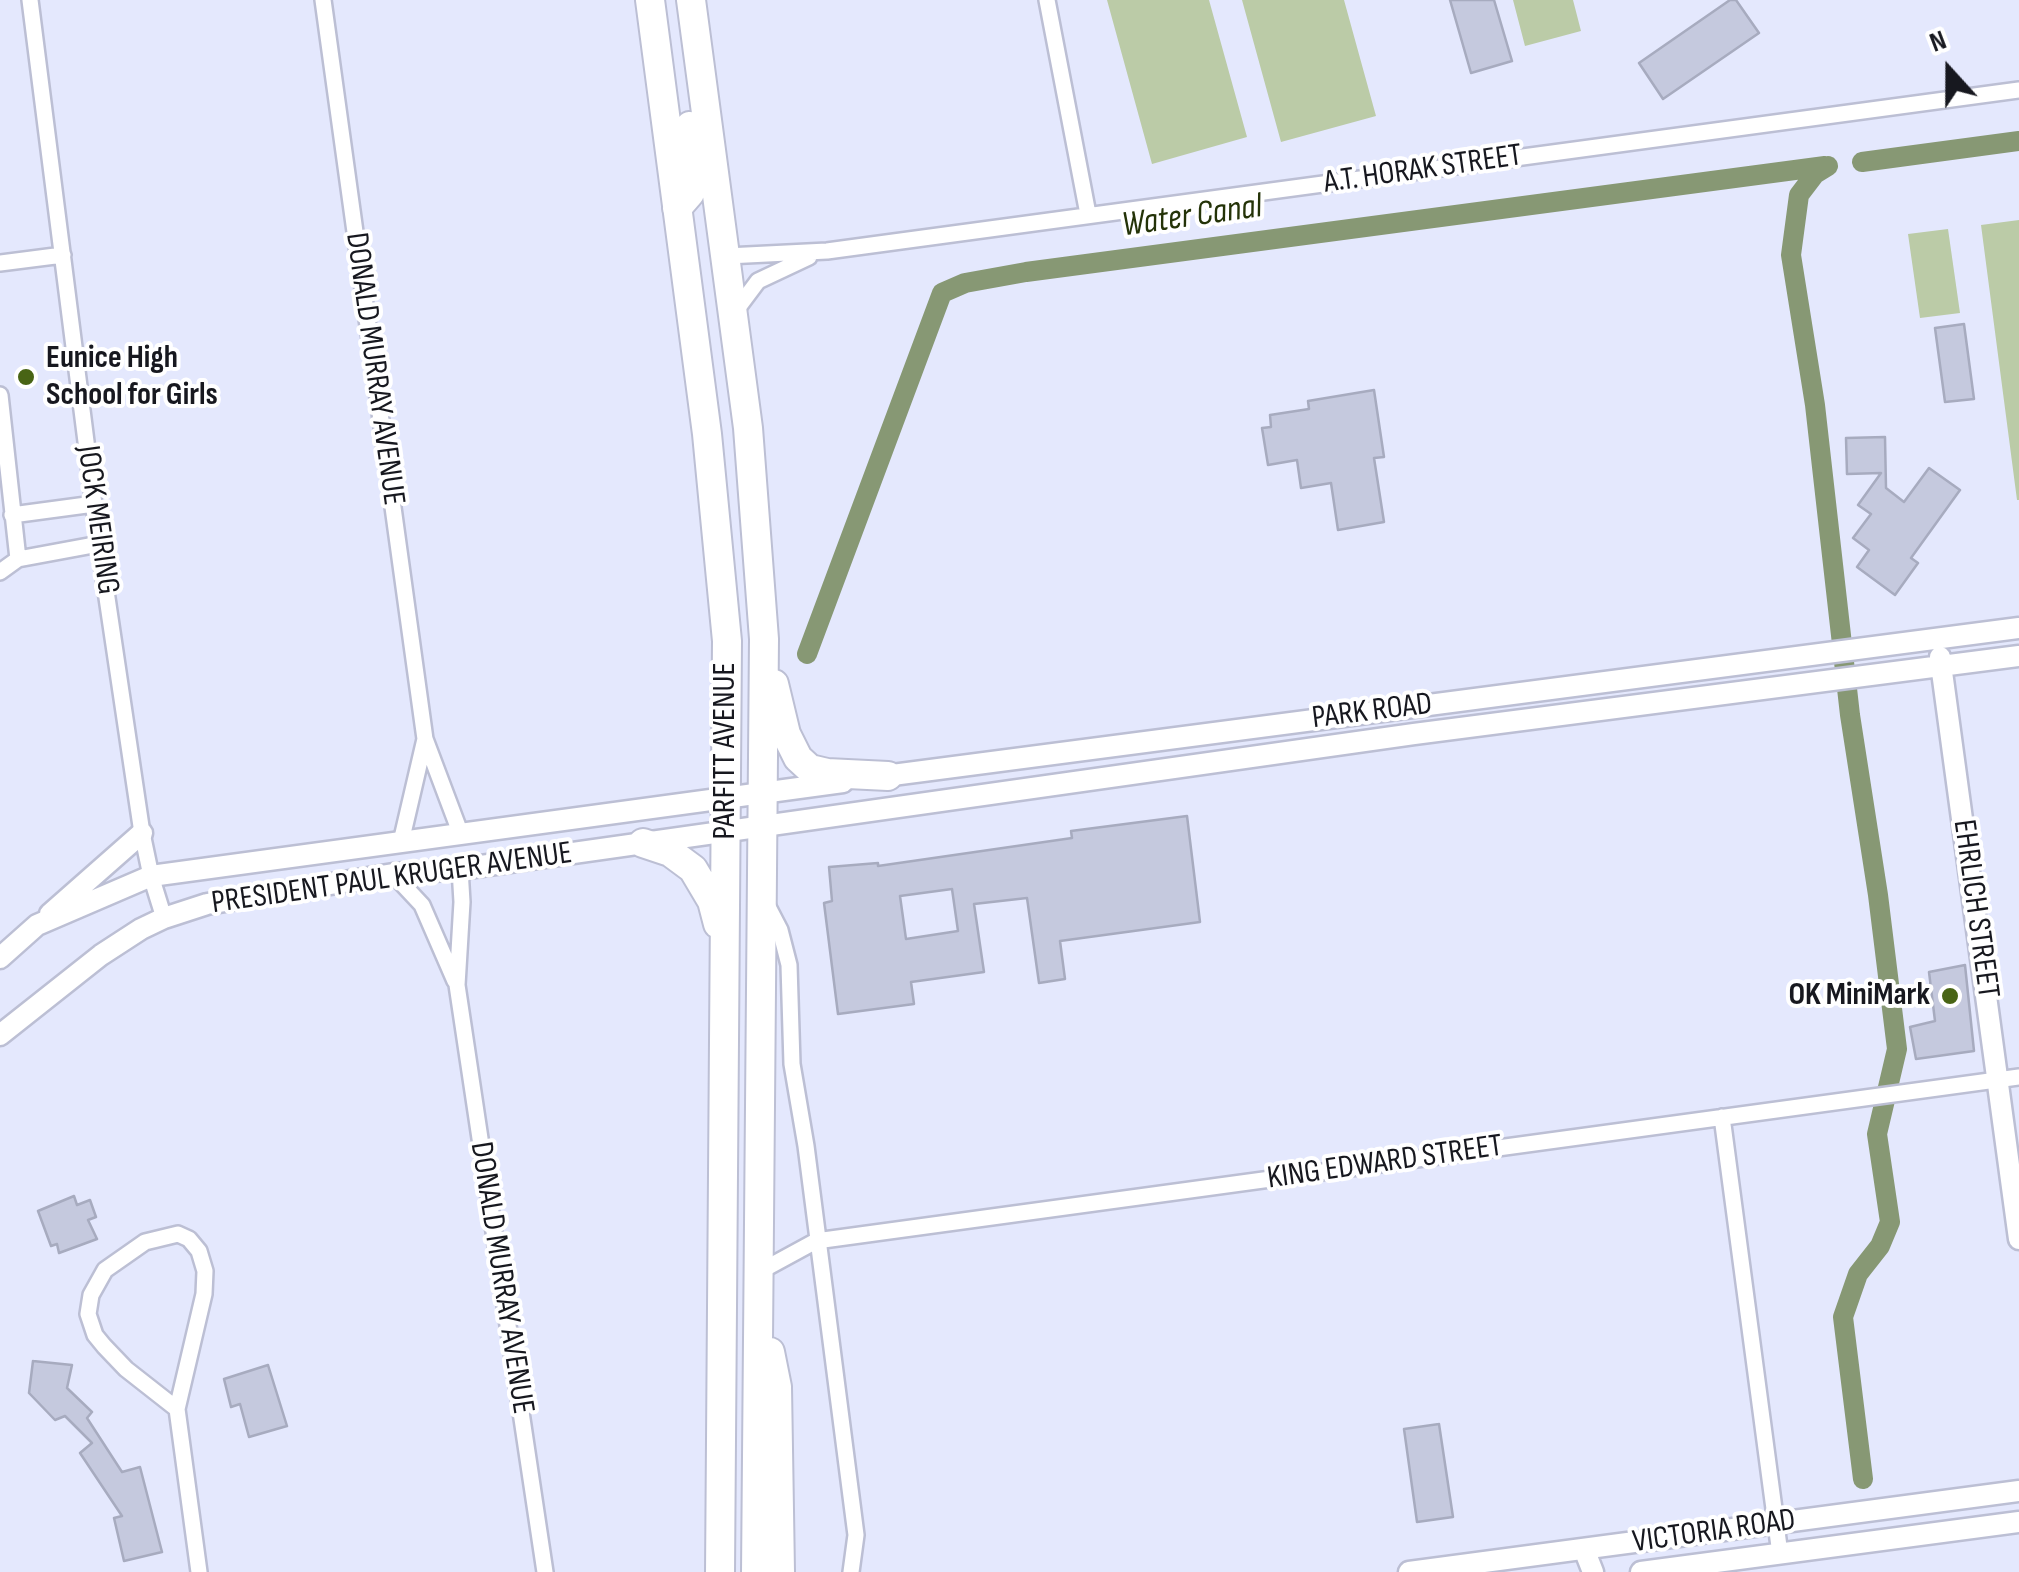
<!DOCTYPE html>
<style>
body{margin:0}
#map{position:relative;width:2019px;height:1572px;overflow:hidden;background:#e4e8fd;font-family:"Sofia Sans Condensed",sans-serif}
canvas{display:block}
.north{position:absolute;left:1899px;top:20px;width:100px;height:100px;-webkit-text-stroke:8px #fff;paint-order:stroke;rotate:339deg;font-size:28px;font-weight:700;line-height:40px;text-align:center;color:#17181f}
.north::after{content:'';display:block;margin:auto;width:35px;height:45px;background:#17181f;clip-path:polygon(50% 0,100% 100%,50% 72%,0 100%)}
</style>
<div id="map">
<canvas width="2019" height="1572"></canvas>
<div class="north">N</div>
</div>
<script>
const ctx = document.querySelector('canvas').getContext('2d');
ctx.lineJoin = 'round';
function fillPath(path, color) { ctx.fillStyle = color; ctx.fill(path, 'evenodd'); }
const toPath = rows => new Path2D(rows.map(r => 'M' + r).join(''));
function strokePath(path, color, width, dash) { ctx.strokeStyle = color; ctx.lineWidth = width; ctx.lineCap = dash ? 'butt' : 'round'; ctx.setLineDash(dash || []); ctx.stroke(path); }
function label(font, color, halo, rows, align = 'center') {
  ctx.font = font + ' "Sofia Sans Condensed",sans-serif'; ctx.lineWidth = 8; ctx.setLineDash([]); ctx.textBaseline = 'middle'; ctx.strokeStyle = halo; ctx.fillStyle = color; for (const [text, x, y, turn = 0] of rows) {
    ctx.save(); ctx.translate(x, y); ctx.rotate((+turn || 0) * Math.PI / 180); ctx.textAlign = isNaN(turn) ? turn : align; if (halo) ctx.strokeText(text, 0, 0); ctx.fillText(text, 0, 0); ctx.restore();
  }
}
const green = toPath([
 [1107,0,1209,0,1247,137,1152,164],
 [1242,0,1344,0,1376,116,1281,142],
 [1513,0,1573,0,1581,31,1525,46],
 [2019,220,2019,500,2017,500,1981,225],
 [1948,229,1960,313,1920,318,1908,234]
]);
const canal = toPath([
 [1862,162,2019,141],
 [1828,166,1815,174,1799,195,1791,255,1815,405,1850,715,1878,895,1897,1049,1877,1134,1890,1222,1880,1246,1858,1274,1843,1317,1863,1479],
 [807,654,942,293,965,283,1026,272,1825,166]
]);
const building = toPath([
 [1450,0,1494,0,1512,61,1471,73,1450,0],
 [1730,0,1736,0,1759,33,1663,99,1639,63,1730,0],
 [1964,324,1974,399,1945,402,1935,328,1964,324],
 [1374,390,1384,457,1374,458,1384,522,1338,530,1331,483,1301,488,1297,460,1268,465,1262,428,1271,427,1270,415,1309,409,1308,401,1374,390],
 [1885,437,1886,488,1904,502,1929,468,1960,490,1911,558,1918,563,1895,595,1857,567,1869,550,1853,538,1871,514,1858,505,1881,473,1847,474,1846,438,1885,437],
 [1187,816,1200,922,1060,941,1065,979,1039,983,1027,898,974,904,984,972,911,982,914,1004,838,1014,824,903,832,901,829,867,878,863,878,866,1072,838,1071,831,1187,816],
 [952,889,958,931,906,939,900,896,952,889],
 [1965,965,1974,1051,1916,1059,1910,1027,1935,1021,1929,972,1965,965],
 [74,1196,77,1205,90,1200,96,1217,88,1220,97,1239,59,1253,57,1244,51,1246,38,1211,74,1196],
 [33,1361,72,1365,67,1388,92,1412,87,1418,122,1472,140,1467,162,1552,124,1561,114,1518,122,1516,80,1453,92,1443,65,1416,55,1420,29,1393,33,1361],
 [268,1365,287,1426,249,1437,240,1404,231,1407,224,1379,268,1365],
 [1439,1424,1453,1517,1417,1522,1404,1429,1439,1424]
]);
const minor = toPath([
 [30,0,99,544,142,833,151,876,164,918],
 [323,0,425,739,460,832],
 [1047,0,1088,214],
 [727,256,827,251,2019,90],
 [0,263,63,255],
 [734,313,758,281,809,257],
 [0,395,18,559],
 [12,515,94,504],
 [0,572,18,559,99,544],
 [401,842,425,739],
 [460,869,462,902,457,985,545,1572],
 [393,874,422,905,455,981],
 [766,903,780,930,789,965,792,1064,806,1146,856,1535,851,1572],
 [1722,1117,1780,1554],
 [759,1272,816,1241,2019,1077],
 [177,1409,126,1369,104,1346,95,1335,88,1314,91,1295,105,1270,145,1242,178,1234,189,1239,199,1251,205,1271,204,1294,177,1409,199,1572]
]);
const tertiary = toPath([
 [1940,657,2019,1239],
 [877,777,2019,628],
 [50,914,142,833],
 [0,958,37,925,151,876,843,782],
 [0,1035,101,955,141,929,164,918,207,904,393,874,460,869,1414,734,2019,656],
 [1584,1549,1593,1572],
 [1409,1572,2019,1491],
 [1641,1572,2019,1522]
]);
const trunk = toPath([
 [650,0,707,434,727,641,720,1572],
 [691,0,748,428,764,639,756,1572],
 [677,208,690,193,695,176,690,126],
 [774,684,786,734,798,758,810,769,827,773,888,776],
 [643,843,670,852,693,869,712,901,718,924],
 [770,1352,777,1387,780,1572]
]);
const markers = [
 [26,377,10,"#486415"],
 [1950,996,10,"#486415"]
];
const streetNames = [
 ["A.T. HORAK STREET",1423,170,-8],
 ["DONALD MURRAY AVENUE",374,369,82],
 ["JOCK MEIRING",97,520,82],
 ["PARK ROAD",1372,712,-7],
 ["PARFITT AVENUE",726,751,-90],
 ["PRESIDENT PAUL KRUGER AVENUE",392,879,-8],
 ["EHRLICH STREET",1975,909,82],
 ["KING EDWARD STREET",1385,1163,-8],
 ["DONALD MURRAY AVENUE",501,1278,81],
 ["VICTORIA ROAD",1714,1532,-8]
];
const poiNames = [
 ["Eunice High",46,359],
 ["School for Girls",46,396],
 ["OK MiniMark",1930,996,"right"]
];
const waterNames = [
 ["Water Canal",1192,217,-8]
];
fillPath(green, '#bbcba7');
strokePath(canal, '#879874', 20);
fillPath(building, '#c5c9de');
strokePath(building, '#a7abbf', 2.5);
strokePath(minor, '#bcbfd4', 20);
strokePath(tertiary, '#bcbfd4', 25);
strokePath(trunk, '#bcbfd4', 32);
strokePath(minor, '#fff', 15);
strokePath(tertiary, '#fff', 20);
strokePath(trunk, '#fff', 28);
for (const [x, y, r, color] of markers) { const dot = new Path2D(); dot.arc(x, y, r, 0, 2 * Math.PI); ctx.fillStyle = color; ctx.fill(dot); strokePath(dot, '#fff', 4); }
label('32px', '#17181f', '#fff', streetNames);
label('bold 32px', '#17181f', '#fff', poiNames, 'left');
label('italic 35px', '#243308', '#fff', waterNames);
</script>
